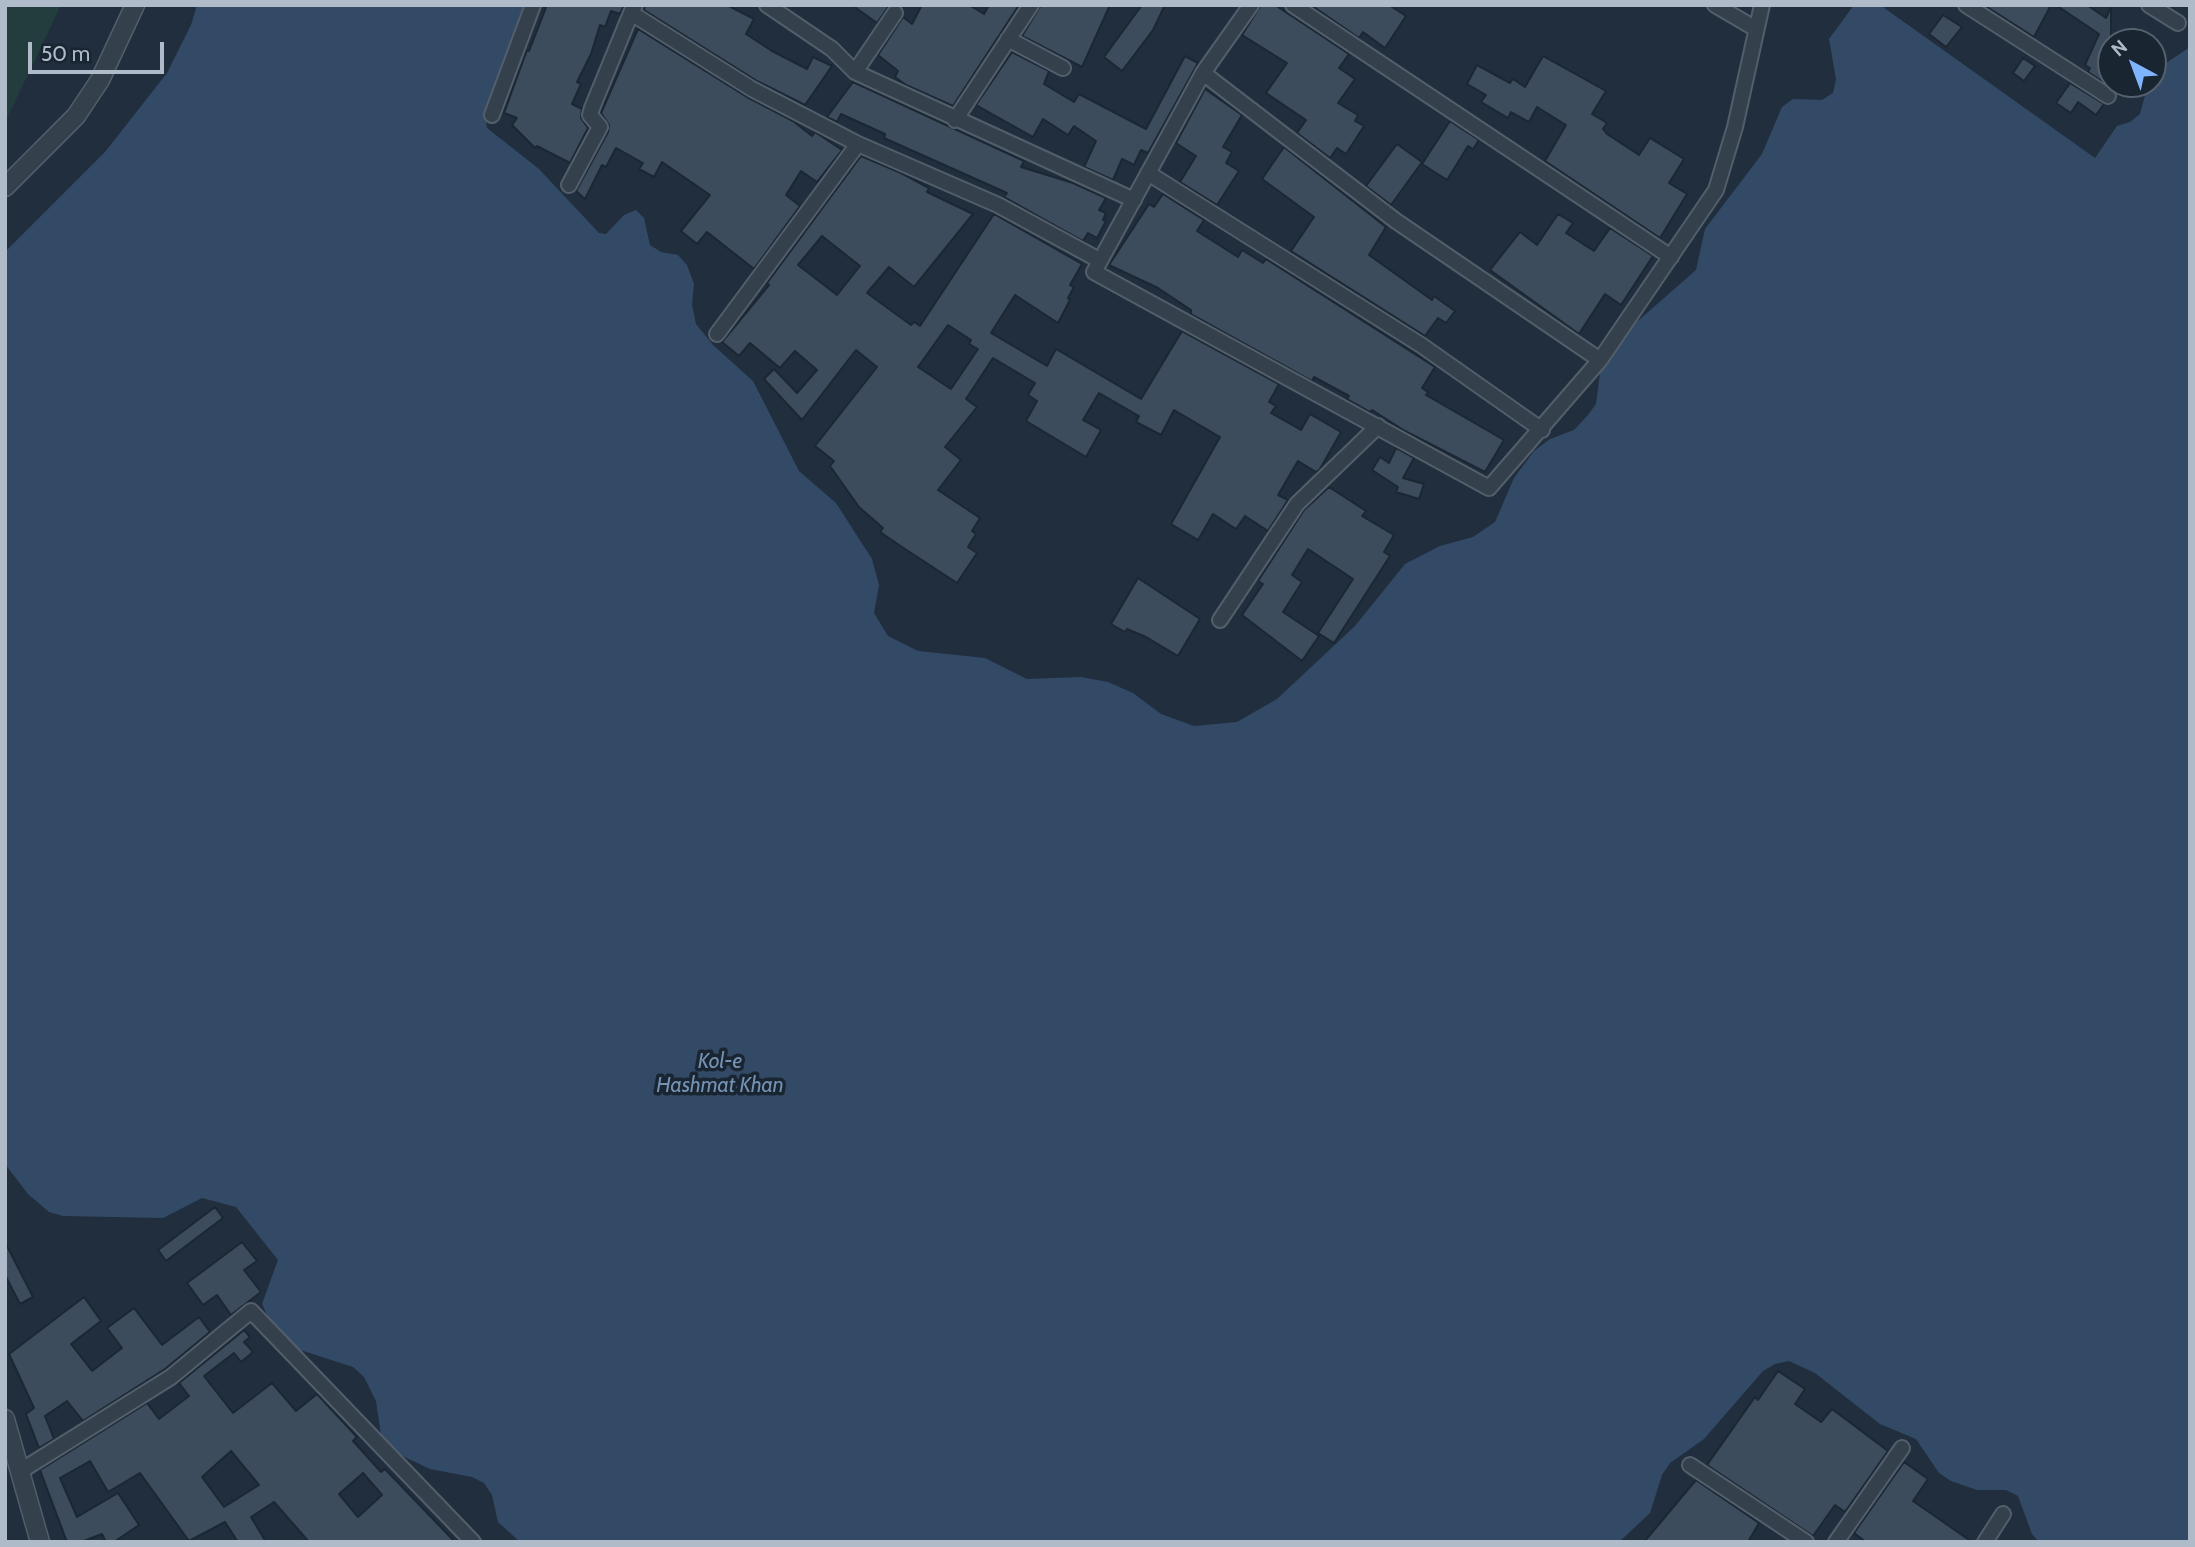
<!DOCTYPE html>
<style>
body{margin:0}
#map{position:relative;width:2195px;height:1547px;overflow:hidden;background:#212e3d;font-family:Cabin,sans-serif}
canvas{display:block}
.frame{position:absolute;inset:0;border:7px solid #b0bbc9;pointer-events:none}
.north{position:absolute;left:2097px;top:28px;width:70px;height:70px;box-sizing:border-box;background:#1a2532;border:2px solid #56616e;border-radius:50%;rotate:319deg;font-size:19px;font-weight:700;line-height:28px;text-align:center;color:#b0bbc9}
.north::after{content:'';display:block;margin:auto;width:24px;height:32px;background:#7fb5ff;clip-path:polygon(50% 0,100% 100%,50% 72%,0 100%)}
.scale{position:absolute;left:28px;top:42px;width:136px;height:32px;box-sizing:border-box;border:4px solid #b0bbc9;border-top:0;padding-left:9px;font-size:21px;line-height:24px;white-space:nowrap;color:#b0bbc9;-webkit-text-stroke:5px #1a2532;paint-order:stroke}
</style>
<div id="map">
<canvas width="2195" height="1547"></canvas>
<div class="frame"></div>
<div class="north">N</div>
<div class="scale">50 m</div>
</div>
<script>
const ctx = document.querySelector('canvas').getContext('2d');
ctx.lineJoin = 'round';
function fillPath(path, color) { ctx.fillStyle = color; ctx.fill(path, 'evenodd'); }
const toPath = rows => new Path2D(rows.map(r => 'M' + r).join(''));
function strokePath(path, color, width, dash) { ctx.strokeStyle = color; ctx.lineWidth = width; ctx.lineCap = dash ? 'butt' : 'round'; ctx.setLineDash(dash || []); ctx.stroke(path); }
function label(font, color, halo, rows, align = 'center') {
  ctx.font = font + ' Cabin,sans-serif'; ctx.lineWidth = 7; ctx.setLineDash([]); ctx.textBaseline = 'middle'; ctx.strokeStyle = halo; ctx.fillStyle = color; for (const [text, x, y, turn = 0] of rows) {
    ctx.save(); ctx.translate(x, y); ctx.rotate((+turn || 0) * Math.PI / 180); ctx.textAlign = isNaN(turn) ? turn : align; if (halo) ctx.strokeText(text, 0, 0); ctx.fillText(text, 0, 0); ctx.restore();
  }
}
const green = toPath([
 [5,5,61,5,5,123]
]);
const water = toPath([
 [197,5,532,5,503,62,485,115,487,128,539,169,599,233,606,234,624,215,636,210,644,218,650,245,661,252,678,255,687,265,694,284,692,305,696,324,713,345,753,381,799,471,836,503,872,559,879,585,874,613,888,636,918,651,985,658,1027,679,1081,677,1108,682,1133,693,1161,714,1194,726,1237,722,1277,699,1355,626,1405,564,1440,546,1473,537,1495,522,1514,478,1534,451,1550,439,1574,430,1588,415,1596,404,1600,373,1631,327,1696,270,1705,229,1762,154,1782,107,1793,99,1822,100,1833,93,1836,79,1829,39,1854,5,1880,5,2095,158,2117,126,2130,122,2140,114,2148,84,2153,84,2153,72,2190,47,2190,1542,2039,1542,2032,1534,2018,1496,2006,1490,1977,1490,1951,1481,1939,1473,1916,1439,1880,1424,1815,1373,1789,1361,1775,1364,1763,1371,1704,1439,1670,1463,1662,1475,1650,1513,1619,1542,520,1542,498,1522,492,1495,484,1483,472,1477,430,1469,392,1451,382,1442,376,1401,364,1377,353,1367,294,1348,284,1338,268,1317,262,1304,278,1260,236,1207,202,1198,163,1218,63,1216,49,1212,28,1194,5,1164,5,252,105,152,167,73,191,25]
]);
const building = toPath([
 [547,5,624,5,620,14,611,11,605,27,600,25,591,54,577,82,581,84,572,104,582,109,581,118,588,128,570,163,537,146,535,148,512,125,517,118,504,113,527,50,529,51,547,5],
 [645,5,727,5,754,19,746,34,772,51,807,69,813,57,832,66,805,105,757,81,644,10,645,5],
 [852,5,888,5,889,6,877,23,852,5],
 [922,5,969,5,984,14,989,5,1019,5,953,106,906,85,895,77,898,71,878,55,903,17,912,24,922,5],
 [1041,5,1110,5,1082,67,1022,36,1041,5],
 [1142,5,1165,5,1153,30,1122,71,1104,57,1142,5],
 [1261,5,1275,5,1349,54,1339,68,1355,79,1338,103,1358,115,1355,121,1364,126,1346,154,1337,148,1330,158,1297,133,1306,120,1266,93,1287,63,1242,35,1261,5],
 [1311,5,1389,5,1406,16,1385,48,1363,32,1359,38,1311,5],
 [1984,5,2051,5,2034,37,1984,5],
 [2056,5,2087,5,2106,18,2111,7,2111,84,2118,84,2114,89,2088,72,2090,68,2085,65,2099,34,2056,5],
 [1943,15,1962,27,1946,47,1929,34,1943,15],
 [638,29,747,97,793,121,812,136,815,132,842,150,817,182,801,171,786,195,800,206,754,269,707,232,697,244,681,231,710,195,662,162,654,177,639,169,643,163,616,148,606,167,602,165,585,199,576,191,608,132,609,125,601,113,638,29],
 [1012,52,1049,71,1044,84,1074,102,1079,94,1146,129,1185,56,1198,63,1148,153,1141,150,1134,165,1122,159,1113,180,1084,167,1096,141,1074,126,1068,135,1043,119,1033,137,976,105,1012,52],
 [1543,56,1606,91,1592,114,1607,123,1603,129,1607,134,1639,155,1650,138,1684,159,1669,183,1687,194,1660,238,1545,161,1566,125,1537,107,1529,122,1511,112,1508,118,1481,102,1486,95,1467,84,1477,65,1510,83,1513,79,1525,87,1543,56],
 [2023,58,2035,66,2024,81,2013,73,2023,58],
 [853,82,1024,161,1021,167,1073,183,1106,198,1099,210,1106,213,1103,220,1106,221,1097,238,1088,233,1083,241,1004,197,1007,193,884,138,885,134,841,114,837,122,827,117,853,82],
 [2070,83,2104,104,2096,115,2078,102,2071,113,2056,103,2070,83],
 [1205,89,1242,115,1223,147,1232,152,1226,163,1239,171,1217,205,1180,182,1196,156,1176,143,1205,89],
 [1450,121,1479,140,1473,149,1468,146,1447,180,1422,164,1450,121],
 [1397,144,1422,162,1391,205,1366,186,1397,144],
 [1284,147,1386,227,1369,255,1432,300,1434,296,1455,311,1446,323,1438,318,1425,336,1291,251,1314,217,1262,179,1284,147],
 [861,156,901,173,929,188,927,192,973,214,914,287,889,267,867,293,911,325,914,322,920,326,994,214,1082,264,1070,285,1074,287,1068,298,1070,300,1058,323,1015,295,991,333,1047,366,1056,349,1141,399,1182,331,1279,384,1269,402,1276,406,1271,413,1301,430,1310,414,1341,432,1320,469,1316,472,1298,461,1278,495,1288,500,1268,531,1245,516,1236,529,1213,514,1198,540,1171,524,1220,437,1174,410,1161,435,1136,422,1139,416,1099,393,1083,420,1101,430,1086,457,1026,421,1037,401,1028,395,1035,383,993,358,966,399,977,407,945,447,961,460,938,490,980,518,972,531,976,534,968,547,977,553,957,583,902,547,880,532,883,528,859,507,830,466,834,461,815,446,877,367,856,350,802,420,764,379,774,369,797,393,817,370,795,351,780,368,750,343,739,356,722,342,769,285,767,283,861,156],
 [822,236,860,266,837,295,798,265,822,236],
 [948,325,971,340,969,344,978,349,951,389,918,367,948,325],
 [1163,194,1204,220,1197,231,1238,257,1242,250,1263,263,1266,259,1435,367,1422,388,1428,392,1426,395,1504,440,1485,472,1405,431,1372,410,1370,412,1347,399,1349,396,1314,377,1312,381,1191,314,1191,310,1158,288,1109,265,1149,204,1154,207,1163,194],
 [1558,214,1573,223,1566,233,1594,251,1610,228,1653,256,1621,305,1605,294,1579,334,1490,270,1520,232,1537,245,1558,214],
 [1396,448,1414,458,1403,478,1424,484,1419,499,1396,492,1398,487,1372,470,1380,457,1389,463,1396,448],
 [1329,487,1366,511,1362,516,1394,535,1384,552,1390,556,1334,643,1318,633,1353,579,1308,549,1292,575,1302,582,1283,612,1319,636,1302,661,1242,615,1263,584,1258,581,1304,510,1329,487],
 [1138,578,1200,619,1178,656,1146,637,1127,629,1125,632,1111,624,1138,578],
 [215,1207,223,1218,166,1261,158,1250,215,1207],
 [5,1242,33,1297,20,1304,5,1275,5,1242],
 [242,1242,257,1261,244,1270,261,1292,231,1315,217,1295,203,1305,187,1283,242,1242],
 [84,1297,101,1321,71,1344,92,1371,122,1348,107,1328,134,1308,162,1345,199,1317,210,1332,165,1369,83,1421,67,1401,45,1416,54,1439,39,1448,26,1414,34,1408,9,1354,84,1297],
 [244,1330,250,1337,244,1342,253,1352,241,1362,234,1353,204,1376,233,1413,272,1383,296,1411,317,1394,357,1437,353,1441,381,1472,385,1469,455,1542,309,1542,274,1502,251,1517,266,1542,238,1542,225,1522,189,1541,140,1473,108,1492,90,1461,60,1478,77,1517,118,1493,139,1525,114,1542,106,1542,102,1534,81,1542,67,1542,40,1470,147,1403,159,1419,189,1396,179,1383,244,1330],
 [231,1451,259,1485,224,1507,202,1477,231,1451],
 [363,1473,382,1495,358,1517,339,1494,363,1473],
 [1778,1371,1805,1389,1795,1404,1821,1422,1832,1409,1888,1451,1845,1512,1835,1505,1813,1536,1707,1465,1755,1397,1758,1400,1778,1371],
 [1904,1462,1928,1479,1913,1501,1972,1542,1866,1542,1854,1533,1904,1462],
 [1696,1480,1759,1523,1748,1542,1644,1542,1696,1480]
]);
const minor = toPath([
 [635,5,631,13,752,89,858,144,998,205,1099,260],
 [767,5,832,49,855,72,1134,200],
 [1251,5,1203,73,1094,272,1489,488,1600,360,1716,190,1735,127,1762,5],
 [1293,5,1671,257],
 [1715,5,1756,29],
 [1966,5,2108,96],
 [2149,5,2178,23],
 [1008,39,1063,68],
 [855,72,895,13],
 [1203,73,1396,221,1600,360],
 [492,115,533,5],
 [955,120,1031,5],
 [1148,173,1421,345,1542,430],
 [569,185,600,127,590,115,592,108,631,13],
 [717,334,858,144],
 [1220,620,1297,504,1378,426],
 [1690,1465,1806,1542],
 [19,1472,171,1377,251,1311,473,1542],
 [1836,1542,1902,1448],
 [1985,1542,2003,1514]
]);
const tertiary = toPath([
 [5,187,76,116,100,80,135,5],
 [5,1419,40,1542]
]);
const waterNames = [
 ["Kol-e",720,1062],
 ["Hashmat Khan",720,1086]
];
fillPath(green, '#233c3e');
fillPath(water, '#334a66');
fillPath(building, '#3c4c5d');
strokePath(building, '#1c2734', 2);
strokePath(minor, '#535e6b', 18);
strokePath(tertiary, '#535e6b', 21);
strokePath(minor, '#35404d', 14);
strokePath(tertiary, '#35404d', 18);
label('italic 21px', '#7592b3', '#1a2532', waterNames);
</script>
